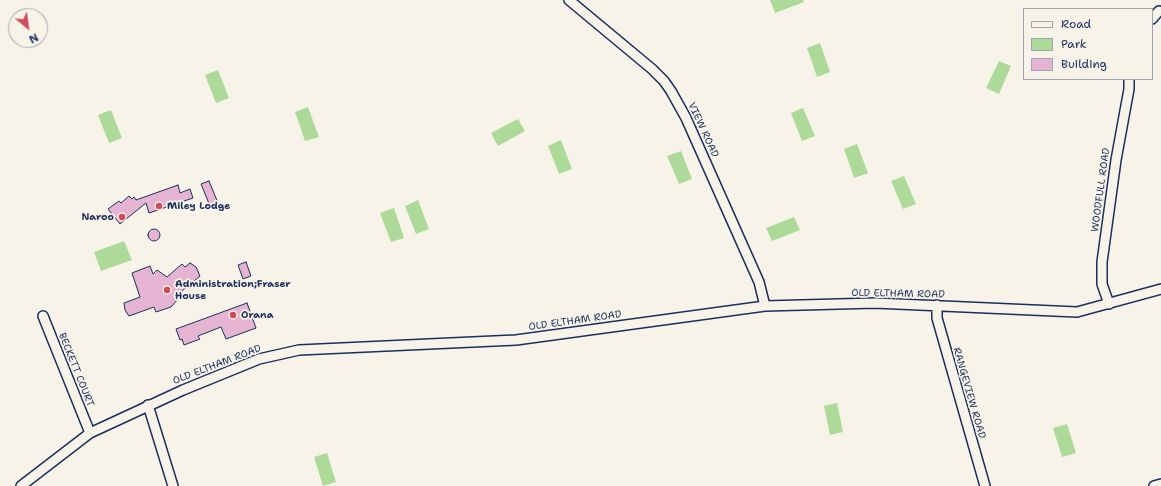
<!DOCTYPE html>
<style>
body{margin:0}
#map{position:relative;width:1161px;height:486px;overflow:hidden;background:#f7f3e8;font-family:"Shantell Sans",sans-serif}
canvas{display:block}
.legend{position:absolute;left:1023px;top:8px;width:130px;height:72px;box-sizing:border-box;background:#f7f3e8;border:1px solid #9fa5b1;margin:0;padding:5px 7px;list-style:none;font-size:12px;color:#1b2f5e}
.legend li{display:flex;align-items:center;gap:8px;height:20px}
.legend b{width:20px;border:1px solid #9fa5b1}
.north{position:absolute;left:8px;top:8px;width:40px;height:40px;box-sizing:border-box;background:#f7f3e8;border:1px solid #9fa5b1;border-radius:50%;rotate:151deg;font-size:11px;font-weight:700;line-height:16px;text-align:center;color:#1b2f5e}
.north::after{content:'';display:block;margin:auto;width:14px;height:18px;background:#d1495b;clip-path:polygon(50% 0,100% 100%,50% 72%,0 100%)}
</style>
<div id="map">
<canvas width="1161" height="486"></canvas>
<ul class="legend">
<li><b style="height:5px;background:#f7f3e8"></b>Road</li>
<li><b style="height:11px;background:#adda99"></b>Park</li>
<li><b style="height:11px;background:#e5b4d2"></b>Building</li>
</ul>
<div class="north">N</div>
</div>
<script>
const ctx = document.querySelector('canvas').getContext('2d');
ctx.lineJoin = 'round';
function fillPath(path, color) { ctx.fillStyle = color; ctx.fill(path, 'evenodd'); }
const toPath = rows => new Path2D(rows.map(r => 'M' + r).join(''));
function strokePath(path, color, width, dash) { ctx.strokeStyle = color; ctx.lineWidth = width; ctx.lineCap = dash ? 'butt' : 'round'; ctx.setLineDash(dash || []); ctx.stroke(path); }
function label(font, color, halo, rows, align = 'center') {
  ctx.font = font + ' "Shantell Sans",sans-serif'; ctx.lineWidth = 3.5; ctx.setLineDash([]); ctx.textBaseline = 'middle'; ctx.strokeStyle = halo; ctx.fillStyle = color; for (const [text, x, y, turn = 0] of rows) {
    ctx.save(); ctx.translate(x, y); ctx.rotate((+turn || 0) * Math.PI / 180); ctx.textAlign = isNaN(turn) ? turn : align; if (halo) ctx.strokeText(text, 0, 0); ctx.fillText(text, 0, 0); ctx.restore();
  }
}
const green = toPath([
 [770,0,803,0,804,2,775,13],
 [820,43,830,72,817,77,807,48],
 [999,61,1011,66,999,94,986,88],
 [218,70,229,98,216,103,205,75],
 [308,107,319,137,305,141,295,112],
 [803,108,815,136,802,141,791,113],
 [111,110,122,138,109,143,98,115],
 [518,119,525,131,498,146,491,133],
 [561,140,572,169,559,174,548,146],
 [857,144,868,173,854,178,844,149],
 [681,151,692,179,679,184,667,156],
 [904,176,916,204,903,209,891,181],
 [418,200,429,229,416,234,405,206],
 [394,208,404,238,391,242,380,213],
 [794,217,800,230,772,241,766,228],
 [124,241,132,260,101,271,94,252],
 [837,403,843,432,830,435,824,406],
 [1067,424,1076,453,1062,457,1053,428],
 [327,453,336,482,323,486,314,457]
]);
const building = toPath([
 [209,181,218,203,210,206,201,184,209,181],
 [178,185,180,193,190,189,193,198,149,213,146,203,120,224,108,209,119,201,121,203,129,196,132,199,134,197,136,200,178,185],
 '148 235a6 6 0 1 1 12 0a6 6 0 1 1-12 0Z',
 [246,262,251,276,243,279,238,265,246,262],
 [190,263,196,267,200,276,177,295,179,298,171,307,156,312,154,307,129,316,125,310,124,303,140,297,132,273,150,266,153,274,157,270,167,277,182,264,185,267,190,263],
 [247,303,256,328,226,339,221,327,198,336,200,339,184,345,182,339,180,340,176,329,247,303]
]);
const minor = toPath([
 [569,0,652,69,664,81,671,91,686,118,759,282,765,306],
 [1152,19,1159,11],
 [1109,304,1102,284,1102,262,1116,160,1129,89,1129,79],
 [937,305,937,318,985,486],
 [43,316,90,433],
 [148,405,173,486],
 [21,486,90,433,183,390,259,359,299,350,516,340,765,306,875,303,1077,312,1161,289],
 [1154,486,1161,484]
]);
const markers = [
 [159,206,4,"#d1495b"],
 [122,217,4,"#d1495b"],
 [167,290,4,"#d1495b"],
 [233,315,4,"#d1495b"]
];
const streetNames = [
 ["VIEW ROAD",703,130,65],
 ["WOODFULL ROAD",1101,190,-82],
 ["OLD ELTHAM ROAD",898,294,1],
 ["OLD ELTHAM ROAD",575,321,-8],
 ["OLD ELTHAM ROAD",217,365,-21],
 ["BECKETT COURT",76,370,68],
 ["RANGEVIEW ROAD",969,393,74]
];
const poiNames = [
 ["Miley Lodge",167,206],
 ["Naroo",114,217,"right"],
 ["Administration;Fraser",175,284],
 ["House",175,296],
 ["Orana",241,315]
];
fillPath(green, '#adda99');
fillPath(building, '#e5b4d2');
strokePath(building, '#1b2f5e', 1);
strokePath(minor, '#1b2f5e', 12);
strokePath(minor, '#f7f3e8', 9);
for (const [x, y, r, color] of markers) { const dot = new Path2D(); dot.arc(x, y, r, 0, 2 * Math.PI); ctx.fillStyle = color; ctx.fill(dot); strokePath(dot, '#f7f3e8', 1.5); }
label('10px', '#1b2f5e', '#f7f3e8', streetNames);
label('bold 10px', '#1b2f5e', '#f7f3e8', poiNames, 'left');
</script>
